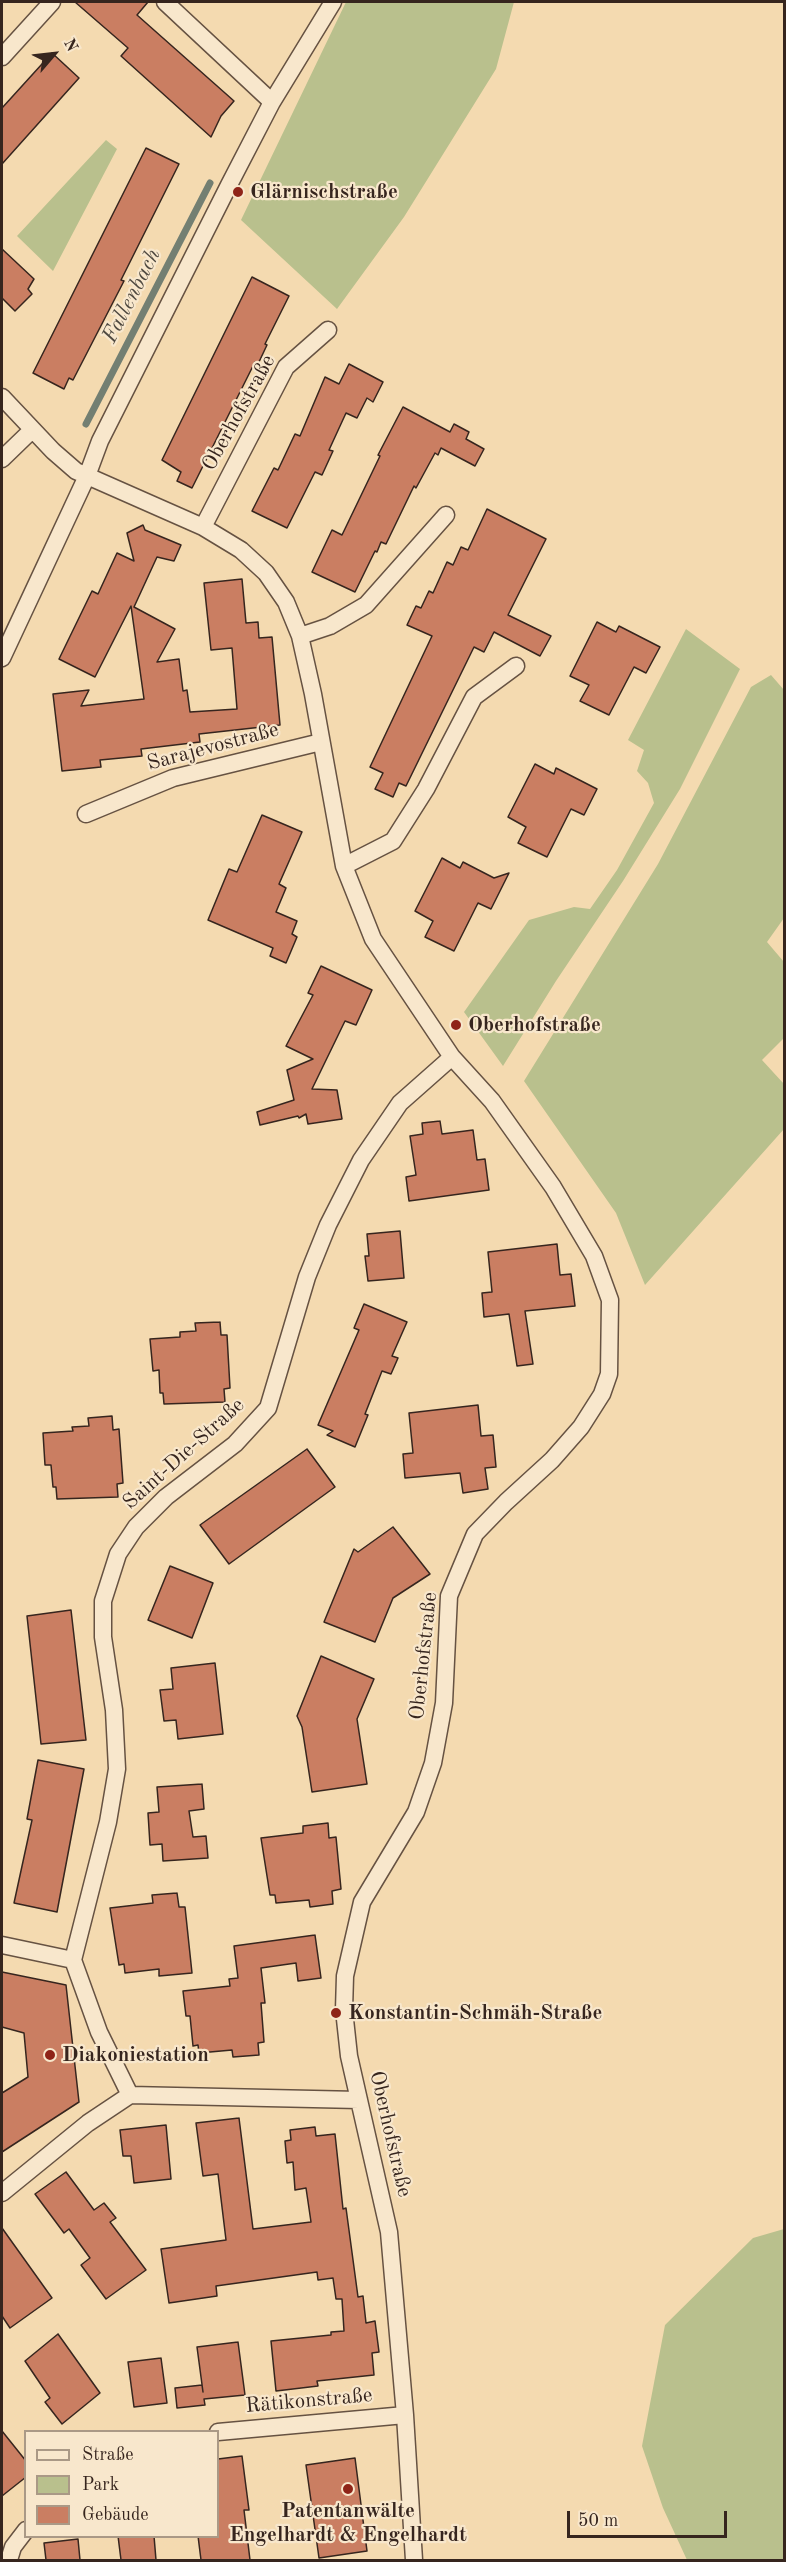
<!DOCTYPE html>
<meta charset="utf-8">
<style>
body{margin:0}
#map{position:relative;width:786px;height:2562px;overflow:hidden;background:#f4dab0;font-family:"Old Standard TT",serif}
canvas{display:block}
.frame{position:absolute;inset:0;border:3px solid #36251e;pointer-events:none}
.legend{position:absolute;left:24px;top:2430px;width:195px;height:108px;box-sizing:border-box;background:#f8e7cc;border:2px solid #aa9986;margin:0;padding:8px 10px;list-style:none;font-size:18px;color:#36251e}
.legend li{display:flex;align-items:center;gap:12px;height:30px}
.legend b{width:30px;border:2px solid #aa9986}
.north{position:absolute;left:24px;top:24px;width:60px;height:60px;-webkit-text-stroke:4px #f8e7cc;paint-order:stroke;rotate:62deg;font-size:16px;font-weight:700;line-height:24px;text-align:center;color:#36251e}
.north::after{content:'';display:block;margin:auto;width:21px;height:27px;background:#36251e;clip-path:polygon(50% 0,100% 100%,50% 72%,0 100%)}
.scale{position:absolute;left:567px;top:2511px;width:160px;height:27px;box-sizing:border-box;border:3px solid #36251e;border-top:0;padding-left:8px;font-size:18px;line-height:21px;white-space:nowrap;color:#36251e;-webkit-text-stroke:4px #f8e7cc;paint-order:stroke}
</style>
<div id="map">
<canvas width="786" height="2562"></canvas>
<div class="frame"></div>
<ul class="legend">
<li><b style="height:8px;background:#f8e7cc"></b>Straße</li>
<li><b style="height:16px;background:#b9c08d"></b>Park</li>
<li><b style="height:16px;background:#ca7e62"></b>Gebäude</li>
</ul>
<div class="north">N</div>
<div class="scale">50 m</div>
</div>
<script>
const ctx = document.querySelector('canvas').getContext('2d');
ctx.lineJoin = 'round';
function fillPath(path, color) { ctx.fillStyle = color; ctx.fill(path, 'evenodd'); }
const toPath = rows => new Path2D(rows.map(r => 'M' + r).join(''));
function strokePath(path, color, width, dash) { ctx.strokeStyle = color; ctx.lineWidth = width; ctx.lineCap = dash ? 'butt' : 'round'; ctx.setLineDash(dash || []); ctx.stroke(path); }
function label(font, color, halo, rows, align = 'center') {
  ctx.font = font + ' "Old Standard TT",serif'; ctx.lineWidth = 4.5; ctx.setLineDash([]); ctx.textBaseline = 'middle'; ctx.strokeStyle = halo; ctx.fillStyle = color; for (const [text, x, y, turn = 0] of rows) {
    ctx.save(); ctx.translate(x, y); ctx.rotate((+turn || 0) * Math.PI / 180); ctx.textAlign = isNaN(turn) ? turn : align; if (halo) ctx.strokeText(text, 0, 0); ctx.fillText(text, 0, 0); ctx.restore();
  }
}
const green = toPath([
 [346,2,514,2,496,69,404,217,337,309,241,220],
 [106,140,117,149,53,271,17,236],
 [686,629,740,669,680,789,623,881,556,981,503,1066,464,1012,529,920,574,907,590,909,617,870,654,803,648,783,637,771,644,750,628,740],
 [771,675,784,690,784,918,767,942,784,962,784,1038,762,1060,784,1084,784,1129,645,1285,616,1213,524,1081,658,864,751,687],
 [784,2229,784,2560,687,2560,663,2508,642,2446,665,2325,753,2238]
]);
const stream = toPath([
 [86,424,210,183]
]);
const building = toPath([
 [75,2,148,2,137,15,234,101,221,116,211,137,121,56,128,48,75,2],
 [52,53,79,78,2,164,2,108,52,53],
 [146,148,179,164,121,280,124,281,73,380,69,378,64,389,33,373,146,148],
 [2,249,34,279,28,289,32,294,15,311,2,298,2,249],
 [252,277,289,296,265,344,267,345,258,364,255,362,192,488,177,481,181,472,162,460,252,277],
 [349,364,383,382,373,402,367,398,357,418,346,413,329,450,333,451,322,475,315,472,287,528,252,511,274,468,278,470,295,434,300,436,325,377,339,384,349,364],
 [403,407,450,432,454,424,469,432,466,439,484,449,475,466,441,448,438,455,435,453,416,488,414,486,386,544,381,542,377,552,375,551,355,592,312,572,332,530,342,535,380,456,378,455,403,407],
 [487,509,546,539,508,615,551,636,540,656,494,632,484,652,474,647,406,786,399,783,393,797,375,789,383,773,370,767,432,636,407,625,416,606,421,608,429,591,433,593,447,562,453,565,461,547,468,550,487,509],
 [143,525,145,530,181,545,174,561,157,557,134,607,175,629,157,662,179,659,183,691,187,690,190,712,237,709,232,648,211,650,204,583,242,579,246,623,258,622,259,638,272,637,280,725,199,734,200,742,141,749,142,756,100,760,101,767,62,771,53,694,89,690,81,706,144,699,131,606,95,677,59,659,92,591,98,594,117,553,134,561,127,533,143,525],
 [597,622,616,632,619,626,660,647,646,673,634,667,609,715,580,701,589,685,570,676,597,622],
 [535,764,554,774,556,768,597,789,584,815,571,809,547,857,518,843,526,827,508,817,535,764],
 [262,815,302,832,279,884,286,888,276,912,297,921,292,934,297,937,286,963,270,956,273,948,208,920,229,869,237,872,262,815],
 [442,858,460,868,463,862,494,878,509,873,491,909,478,903,454,951,425,937,433,921,415,911,442,858],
 [321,966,372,990,356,1025,345,1021,312,1089,337,1090,342,1119,308,1124,306,1114,299,1118,298,1116,260,1125,257,1112,294,1100,287,1070,313,1059,286,1046,313,995,308,993,321,966],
 [440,1121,442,1134,473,1130,477,1160,485,1159,489,1190,409,1201,406,1177,416,1175,410,1136,423,1134,422,1123,440,1121],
 [400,1231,404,1278,368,1281,365,1256,369,1256,367,1234,400,1231],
 [557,1244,560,1275,571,1274,575,1306,525,1311,533,1364,517,1366,509,1314,484,1317,482,1293,492,1292,488,1252,557,1244],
 [364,1304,407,1322,392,1356,398,1358,391,1374,382,1371,365,1414,368,1415,355,1447,327,1435,333,1431,318,1425,359,1330,354,1328,364,1304],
 [220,1322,221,1335,227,1335,230,1388,224,1389,225,1402,164,1404,163,1393,160,1393,159,1370,153,1371,150,1339,180,1337,180,1332,196,1331,195,1323,220,1322],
 [478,1405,481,1436,493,1435,496,1467,485,1468,488,1489,463,1493,460,1473,405,1478,403,1454,413,1453,409,1413,478,1405],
 [112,1416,113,1430,119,1429,123,1483,117,1484,118,1497,57,1499,56,1487,53,1487,51,1465,45,1465,43,1433,73,1431,72,1427,89,1426,88,1418,112,1416],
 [307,1449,335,1487,229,1564,200,1525,307,1449],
 [393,1527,430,1574,393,1598,375,1642,324,1622,354,1549,358,1552,393,1527],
 [170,1566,213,1583,192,1638,148,1620,170,1566],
 [71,1610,86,1740,41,1744,27,1616,71,1610],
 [321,1656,374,1679,357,1719,367,1784,312,1792,302,1727,297,1716,321,1656],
 [215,1663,223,1734,178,1739,176,1720,164,1721,160,1690,173,1689,171,1668,215,1663],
 [38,1760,84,1769,57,1912,14,1903,32,1820,27,1819,38,1760],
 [202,1784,204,1809,189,1811,193,1837,206,1836,208,1858,163,1861,162,1844,150,1845,148,1813,159,1812,157,1787,202,1784],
 [328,1823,329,1838,336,1837,341,1889,332,1891,333,1904,310,1907,309,1900,276,1903,275,1895,270,1895,261,1838,303,1833,303,1826,328,1823],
 [177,1893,179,1907,185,1907,192,1973,159,1976,159,1969,125,1973,124,1964,119,1965,110,1908,153,1903,152,1895,177,1893],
 [315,1935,321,1978,298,1981,296,1963,261,1968,265,2003,261,2003,264,2042,258,2043,259,2055,233,2057,232,2050,199,2053,198,2045,193,2046,190,2016,186,2016,183,1991,230,1986,229,1979,238,1978,234,1946,315,1935],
 [2,1972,66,1985,79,2102,2,2152,2,2093,28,2077,24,2033,2,2027,2,1972],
 [239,2118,253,2229,311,2222,306,2188,295,2190,293,2162,287,2163,285,2141,291,2140,290,2130,315,2127,316,2136,335,2134,343,2209,346,2208,358,2297,363,2296,366,2323,375,2321,379,2352,372,2353,374,2375,317,2381,318,2386,276,2391,271,2341,331,2335,331,2332,344,2331,342,2299,336,2299,333,2278,318,2280,317,2272,216,2286,217,2296,169,2303,161,2249,226,2240,218,2174,203,2176,196,2123,239,2118],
 [166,2125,171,2179,134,2183,131,2156,123,2156,120,2130,166,2125],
 [66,2172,94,2210,104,2203,116,2218,110,2222,146,2270,106,2299,81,2265,90,2258,69,2229,64,2233,35,2194,66,2172],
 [2,2228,52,2298,10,2328,2,2316,2,2228],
 [58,2334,100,2393,62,2424,45,2402,50,2398,25,2361,58,2334],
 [238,2342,245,2395,204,2399,205,2405,177,2408,175,2388,202,2385,203,2392,197,2347,238,2342],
 [161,2358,167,2403,134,2407,128,2362,161,2358],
 [2,2431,26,2461,26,2477,2,2496,2,2431],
 [242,2456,249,2510,244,2510,250,2560,201,2560,198,2536,218,2536,218,2459,242,2456],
 [355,2458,367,2551,319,2558,306,2465,355,2458],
 [118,2536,154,2536,156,2560,121,2560,118,2536],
 [78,2539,80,2560,46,2560,44,2543,78,2539]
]);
const minor = toPath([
 [165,2,272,102],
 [2,57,52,2],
 [2,397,53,451,76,471,203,527,241,550,266,573,286,602,300,636,313,694,344,866,373,939,452,1057,492,1101,553,1187,594,1256,610,1300,609,1374,602,1394,581,1427,552,1460,506,1502,475,1534,449,1596,444,1703,433,1763,416,1812,362,1902,345,1976,344,2010,349,2056,389,2232,405,2415,414,2560],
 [2,459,32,430],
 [203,527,286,367,328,330],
 [300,636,330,626,366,605,446,515],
 [2,658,87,476,100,441,229,185,272,102,333,2],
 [86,814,173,778,321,742],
 [344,866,393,841,426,789,474,697,516,666],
 [2,1945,73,1960],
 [130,2095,99,2032,73,1960,108,1822,117,1769,114,1710,103,1637,103,1601,118,1554,136,1527,166,1497,235,1444,268,1408,307,1277,328,1225,361,1160,400,1103,452,1057],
 [2,2193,88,2123,130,2095,359,2100],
 [218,2432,405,2415],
 [9,2560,13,2547,26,2530]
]);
const markers = [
 [238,192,6,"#8f2418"],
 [456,1025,6,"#8f2418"],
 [336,2013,6,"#8f2418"],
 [50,2055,6,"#8f2418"],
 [348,2489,6,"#8f2418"]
];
const poiNames = [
 ["Glärnischstraße",250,192],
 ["Oberhofstraße",468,1025],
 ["Konstantin-Schmäh-Straße",348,2013],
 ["Diakoniestation",62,2055],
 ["Patentanwälte",348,2511,"center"],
 ["Engelhardt & Engelhardt",348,2535,"center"]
];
const streetNames = [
 ["Oberhofstraße",239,413,-61],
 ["Sarajevostraße",213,747,-15],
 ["Saint-Die-Straße",184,1454,-42],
 ["Oberhofstraße",424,1656,-84],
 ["Oberhofstraße",390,2134,77],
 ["Rätikonstraße",309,2401,-5]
];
const waterNames = [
 ["Fallenbach",132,296,-63]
];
fillPath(green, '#b9c08d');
strokePath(stream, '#737f72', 7);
fillPath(building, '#ca7e62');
strokePath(building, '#36251e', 1.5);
strokePath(minor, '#665242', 19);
strokePath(minor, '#f8e7cc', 16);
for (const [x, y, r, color] of markers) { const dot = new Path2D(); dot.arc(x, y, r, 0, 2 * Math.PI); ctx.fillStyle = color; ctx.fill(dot); strokePath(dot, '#f8e7cc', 2); }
label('bold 21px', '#36251e', '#f8e7cc', poiNames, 'left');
label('21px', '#36251e', '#f8e7cc', streetNames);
label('italic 22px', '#504a41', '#f8e7cc', waterNames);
</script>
